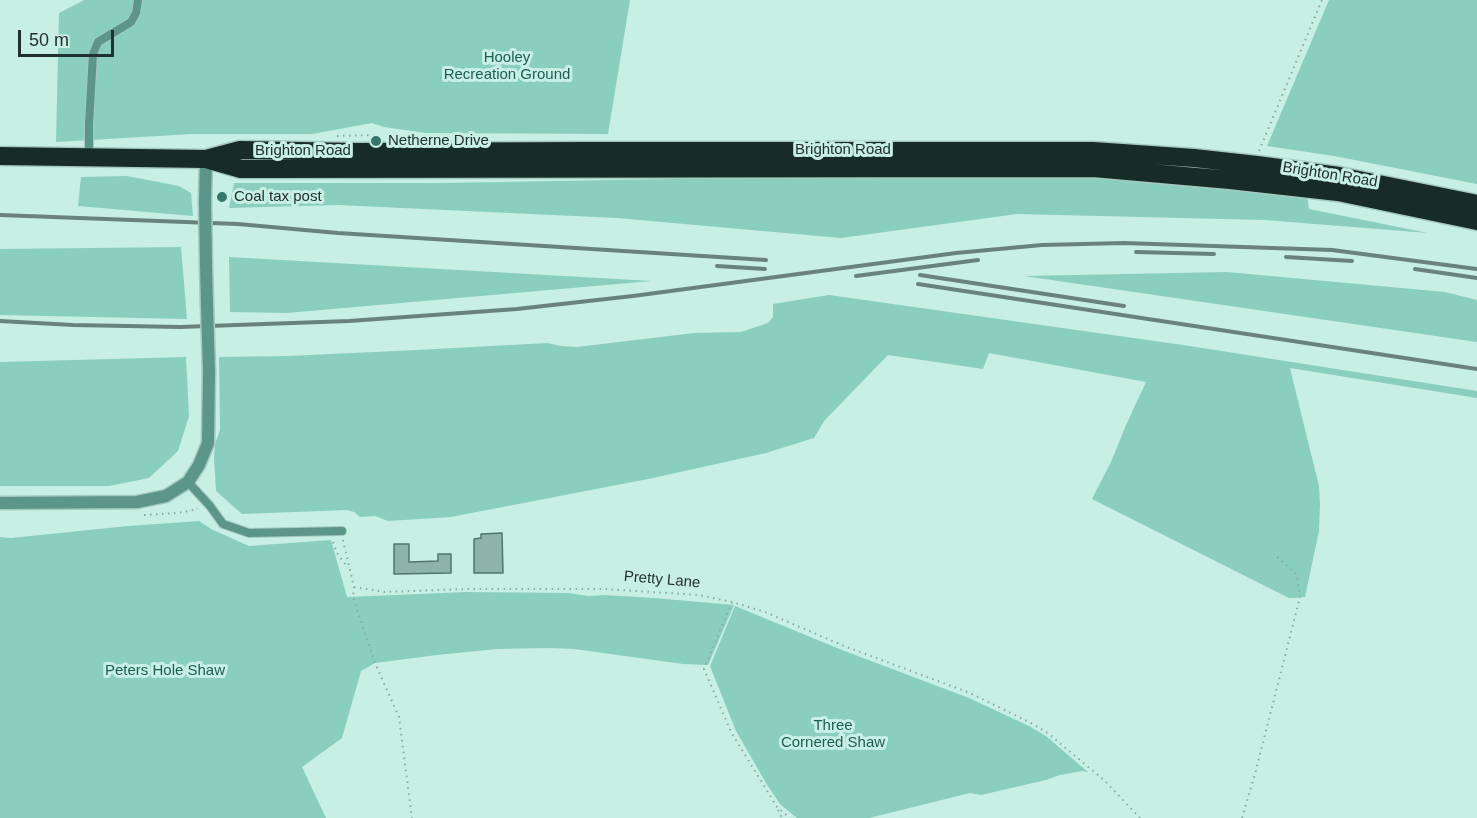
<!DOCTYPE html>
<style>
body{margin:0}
#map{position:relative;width:1477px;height:818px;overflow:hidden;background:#c7efe4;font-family:Arial,sans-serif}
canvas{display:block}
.scale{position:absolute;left:18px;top:30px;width:96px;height:27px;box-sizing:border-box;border:3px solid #22312d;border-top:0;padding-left:8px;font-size:18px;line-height:21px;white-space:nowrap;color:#22312d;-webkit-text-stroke:4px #c7efe4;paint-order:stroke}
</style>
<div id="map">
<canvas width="1477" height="818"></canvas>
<div class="scale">50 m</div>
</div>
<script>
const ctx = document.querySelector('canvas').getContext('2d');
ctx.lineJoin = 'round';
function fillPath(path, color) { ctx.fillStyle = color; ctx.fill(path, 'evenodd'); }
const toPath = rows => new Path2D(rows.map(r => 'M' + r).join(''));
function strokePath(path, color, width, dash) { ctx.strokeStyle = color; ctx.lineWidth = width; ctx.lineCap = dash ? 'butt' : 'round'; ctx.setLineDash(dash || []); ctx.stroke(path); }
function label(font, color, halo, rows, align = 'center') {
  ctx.font = font + ' Arial,sans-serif'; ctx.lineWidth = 6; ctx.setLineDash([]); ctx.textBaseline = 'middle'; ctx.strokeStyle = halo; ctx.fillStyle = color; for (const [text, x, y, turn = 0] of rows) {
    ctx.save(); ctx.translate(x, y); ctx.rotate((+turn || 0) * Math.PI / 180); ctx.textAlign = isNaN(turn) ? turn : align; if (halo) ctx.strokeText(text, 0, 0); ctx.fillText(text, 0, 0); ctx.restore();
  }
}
const green = toPath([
 [84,0,630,0,608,134,426,133,384,127,372,123,312,134,192,134,56,142,59,13],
 [1329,0,1477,0,1477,184,1334,156,1267,146],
 [127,176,179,186,191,193,193,216,78,206,81,177],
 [1090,176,1307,196,1309,209,1428,233,1265,220,1017,214,841,238,617,218,338,205,229,208,234,183,440,183,670,179],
 [181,247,187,319,0,315,0,249],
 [229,257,652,281,287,313,230,312],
 [1227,272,1445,292,1477,300,1477,342,1024,276],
 [829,295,1183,345,1477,391,1477,398,1290,368,1319,486,1320,504,1319,531,1305,597,1294,598,1289,598,1092,499,1111,462,1126,425,1146,382,989,353,983,369,888,355,824,421,814,438,766,453,653,478,451,517,388,521,375,516,360,517,354,512,347,510,242,514,216,491,214,457,215,444,220,430,219,357,288,356,417,350,547,343,561,346,577,347,694,333,741,332,768,323,773,317,773,304],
 [186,357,189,416,178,451,149,478,109,486,0,486,0,362],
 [199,521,211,529,249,546,331,540,347,597,467,592,568,593,588,596,604,595,654,598,734,605,708,665,683,664,574,649,547,648,497,649,437,655,375,663,361,671,342,738,302,767,326,818,0,818,0,537,11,538,128,526],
 [735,606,842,650,969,698,1029,726,1046,736,1088,772,1082,771,1060,775,1046,780,981,795,970,793,869,818,797,818,780,804,766,783,736,731,710,666]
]);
const building = toPath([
 [502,533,503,573,474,573,474,539,481,538,481,534,502,533],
 [394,544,409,544,409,562,438,561,438,554,451,554,451,573,394,574,394,544]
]);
const path = toPath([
 [337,136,376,135],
 [1259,151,1322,0],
 [144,515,178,513,198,509],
 [343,540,354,587,353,597,375,663,399,717,412,818],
 [333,542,337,553,348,568],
 [354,587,385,592,467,589,605,589,699,595,732,602,765,612,844,646,970,693,1033,724,1049,734,1105,781,1140,818],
 [732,602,704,669,731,732,777,807,790,818],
 [778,810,782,818],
 [1242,818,1255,774,1300,597,1297,575,1275,555]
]);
const lane = toPath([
 [89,157,89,124,93,54,98,42,131,22,136,13,138,0],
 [188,482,210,506,223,524,249,533,342,531]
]);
const street = toPath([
 [205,202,206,159],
 [206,264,207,305],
 [0,503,137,502,166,496,188,482,199,465,208,443,209,372]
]);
const highway = toPath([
 [0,156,206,159,241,169,261,169,1093,168,1230,180,1338,192,1477,221],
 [206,159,240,150,358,152,583,151,1093,151,1194,158,1257,165,1339,176,1477,204]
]);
const rail = toPath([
 [0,215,238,224,338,233,766,260],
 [1136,252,1214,254],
 [1286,257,1352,261],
 [717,266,765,269],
 [1415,269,1477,278],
 [920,275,1124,306],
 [856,276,978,260],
 [918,284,1477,369],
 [0,321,73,325,180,327,349,321,517,309,633,296,956,253,1042,245,1124,243,1332,250,1477,269]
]);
const streetBridge = toPath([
 [205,202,206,264],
 [207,305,209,372]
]);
const markers = [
 [376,141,6,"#357869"],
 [222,197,6,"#357869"]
];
const parkNames = [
 ["Hooley",507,58],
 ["Recreation Ground",507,75],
 ["Peters Hole Shaw",165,671],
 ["Three",833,726],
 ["Cornered Shaw",833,743]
];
const poiNames = [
 ["Netherne Drive",388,141],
 ["Coal tax post",234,197]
];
const streetNames = [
 ["Brighton Road",843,150],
 ["Brighton Road",303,151],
 ["Brighton Road",1330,175,9],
 ["Pretty Lane",662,580,5]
];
fillPath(green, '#8acebd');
fillPath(building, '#8eb4aa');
strokePath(building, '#52766d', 1.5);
strokePath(lane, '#a6c9bf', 10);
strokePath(street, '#a6c9bf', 15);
strokePath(highway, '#a6c9bf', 21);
strokePath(path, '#8aa9a1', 2, [1.5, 4.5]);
strokePath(lane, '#5c9688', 8);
strokePath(street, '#5c9688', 12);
strokePath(highway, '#172c27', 18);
strokePath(rail, '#69837c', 4);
strokePath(streetBridge, '#a6c9bf', 15, []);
strokePath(streetBridge, '#5c9688', 12);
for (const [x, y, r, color] of markers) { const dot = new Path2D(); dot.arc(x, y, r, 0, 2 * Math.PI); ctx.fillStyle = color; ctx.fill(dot); strokePath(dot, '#c7efe4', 2); }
label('15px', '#1e5e51', '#c7efe4', parkNames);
label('15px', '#22312d', '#c7efe4', poiNames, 'left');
label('15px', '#22312d', '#c7efe4', streetNames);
</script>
